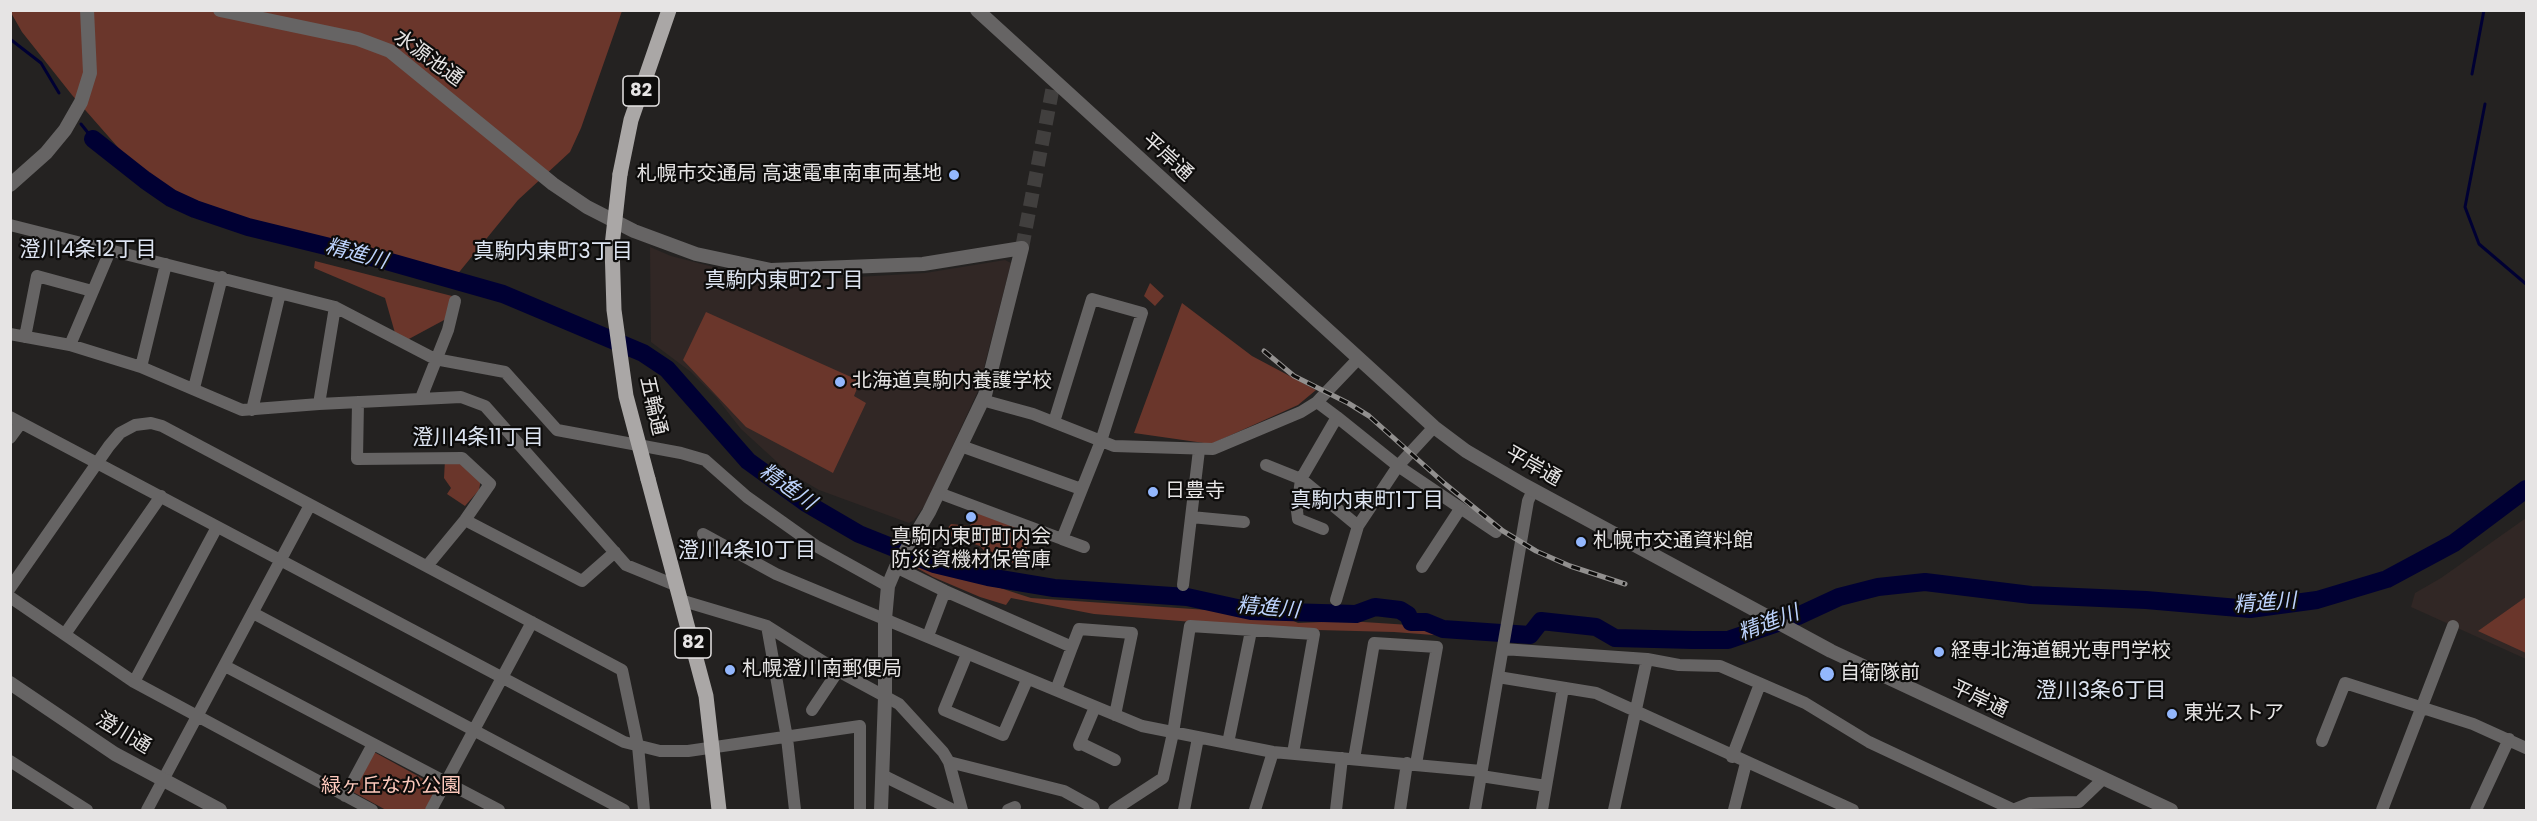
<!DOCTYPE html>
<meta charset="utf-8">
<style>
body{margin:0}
#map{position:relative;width:2537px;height:821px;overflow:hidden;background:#242221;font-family:Poppins,sans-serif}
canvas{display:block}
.frame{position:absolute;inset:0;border:12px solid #e6e4e4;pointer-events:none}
</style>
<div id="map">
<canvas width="2537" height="821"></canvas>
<div class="frame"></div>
</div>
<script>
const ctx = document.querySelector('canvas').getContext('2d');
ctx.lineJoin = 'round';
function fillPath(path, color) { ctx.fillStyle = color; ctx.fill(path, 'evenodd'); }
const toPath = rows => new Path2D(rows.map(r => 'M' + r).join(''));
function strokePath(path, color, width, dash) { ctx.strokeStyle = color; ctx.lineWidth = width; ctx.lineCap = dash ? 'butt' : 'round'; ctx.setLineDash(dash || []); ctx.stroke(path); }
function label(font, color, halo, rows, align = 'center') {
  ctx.font = font + ' Poppins,"Noto Sans JP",sans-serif'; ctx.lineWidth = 4.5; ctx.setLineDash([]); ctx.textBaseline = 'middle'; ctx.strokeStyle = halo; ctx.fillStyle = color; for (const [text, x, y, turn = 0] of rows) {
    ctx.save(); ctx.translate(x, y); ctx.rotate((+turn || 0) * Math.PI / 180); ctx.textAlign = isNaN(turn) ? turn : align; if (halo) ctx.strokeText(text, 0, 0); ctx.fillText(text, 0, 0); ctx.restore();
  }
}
const built = toPath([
 [650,247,671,256,772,282,925,273,1005,260,1011,263,978,391,925,505,914,520,909,523,819,490,788,472,741,429,716,397,691,372,651,342],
 [2526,518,2526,659,2411,607,2415,593,2441,578]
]);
const green = toPath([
 [10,11,622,11,581,128,570,152,518,200,456,276,244,222,174,195,137,169,72,95,22,32],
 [315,261,452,296,446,319,407,340,395,333,385,298,314,268],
 [1150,283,1164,296,1155,306,1144,296],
 [1182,303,1252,356,1316,390,1298,405,1211,444,1134,433],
 [706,312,860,381,854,396,866,403,833,473,746,427,683,360],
 [445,460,460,461,481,479,479,490,465,506,447,494,451,488,444,478],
 [977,508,1034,530,1020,565,988,555,980,546,943,534,951,524,970,526],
 [911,559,1031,598,1281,615,1298,623,1348,621,1502,631,1500,640,1394,632,1279,629,1094,614,1011,598,1006,605,980,597,933,577,908,563],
 [2526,597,2526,653,2478,631],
 [374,752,438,787,425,810,386,810,353,792]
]);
const stream = toPath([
 [10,39,41,63,59,93],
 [2472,74,2484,10],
 [2485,104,2465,207,2479,244,2526,284],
 [81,124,93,139]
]);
const river = toPath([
 [93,139,145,180,171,198,195,209,248,227,383,260,503,294,643,353,667,369,748,461,806,503,859,534,934,564,988,577,1054,588,1187,597,1251,611,1356,614,1375,607,1400,610,1408,615,1411,622,1426,622,1443,629,1530,635,1541,621,1596,627,1615,638,1693,640,1728,640,1798,616,1839,597,1878,587,1925,582,2031,595,2146,600,2250,609,2317,600,2387,579,2454,543,2526,489]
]);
const tertiaryTunnel = toPath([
 [1022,248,1054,81]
]);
const minor = toPath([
 [10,225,335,307,435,359,505,372,557,430,681,453,705,460,747,497,816,546,888,586],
 [10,334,70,345,141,367,242,410,319,404,461,397,485,406,626,565,675,585],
 [25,337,37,276,92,291],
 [70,345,110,251],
 [141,367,166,264],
 [194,388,222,277],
 [421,398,448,330,455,301],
 [982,400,1033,414,1114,446,1213,449,1301,412,1317,402,1358,359],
 [358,402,357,459,462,458,490,484,465,520,427,566],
 [1317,402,1337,417,1301,479,1297,511,1298,519,1323,529],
 [319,404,335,307],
 [252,410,280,293],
 [10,417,624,742,660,751,688,751,860,726,860,810],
 [1337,417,1398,466,1496,532],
 [10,438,21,423],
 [961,446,1081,489],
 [1266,465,1301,479,1358,526,1398,466,1434,427],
 [939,493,1062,539,1101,441,1142,313,1092,299,1054,422],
 [1191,517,1244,522],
 [465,520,582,581,615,552],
 [703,534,776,574,1142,726,1273,752,1481,771],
 [1062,539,1084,547],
 [896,567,945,591,1072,647,1079,629,1132,633,1115,715],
 [1422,567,1460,509],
 [1183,585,1199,450],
 [10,588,109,446,120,433,135,425,151,423,162,426,622,670,638,746,644,810],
 [10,597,134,682,372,810],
 [680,600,767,626,838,671,899,704,943,752,949,762,962,810],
 [1336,600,1358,526],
 [253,613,624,810],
 [767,626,787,738,795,810],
 [65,634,161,496],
 [928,636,945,591],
 [1503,649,1647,659,1614,810],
 [967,654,944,710,1003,735,1027,680],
 [1647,659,1679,665,1720,666,1805,703,1869,742,2014,810],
 [225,666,499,810],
 [1498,677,1596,693,1853,810],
 [134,682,217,527],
 [1056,690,1072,647],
 [812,710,838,671],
 [2322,741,2345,683,2473,724,2526,748],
 [1080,743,1115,760],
 [1228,743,1251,631],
 [1079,745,1095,707],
 [1732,757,1760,684],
 [1354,759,1374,643,1437,647,1416,764],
 [10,761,87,810],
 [949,762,1064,791,1093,807,1094,810],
 [882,775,953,810],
 [1481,776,1546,786],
 [345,796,373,744],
 [2015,809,2030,803,2079,802,2103,779],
 [147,810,310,505],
 [431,810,532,622],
 [1008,810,1015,807],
 [1114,810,1163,778,1173,733,1190,626,1314,634,1293,753],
 [1184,810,1198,738],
 [1255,810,1273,752],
 [1336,810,1342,758],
 [1400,810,1407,763],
 [1475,810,1528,501,1533,490],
 [1542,810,1563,688],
 [1734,810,1746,763],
 [2382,810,2453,626],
 [2476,810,2509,739]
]);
const tertiary = toPath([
 [220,10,358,39,390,51,553,184,587,207,634,231,696,254,771,270,923,264,1022,248,985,395,929,512,896,567,888,586,885,619,885,697,881,810],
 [977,10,1434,427,1466,451,1524,485,1831,651,2171,810],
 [10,185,46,153,65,130,81,102,90,73,87,10],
 [10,683,115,754,220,810]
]);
const primary = toPath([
 [620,174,631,120,669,10],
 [648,479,706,696,719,810]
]);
const rail = toPath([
 [1264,351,1294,376,1348,403,1369,416,1444,483,1503,531,1536,551,1570,566,1625,584]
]);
const primaryBridge = toPath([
 [620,174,612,246,614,310,626,396,648,479]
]);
const markers = [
 [954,175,6,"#93b7fd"],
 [840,382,6,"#93b7fd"],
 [1153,492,6,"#93b7fd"],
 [971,517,6,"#93b7fd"],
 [1581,542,6,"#93b7fd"],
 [1939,652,6,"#93b7fd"],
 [730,670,6,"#93b7fd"],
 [1827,674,8,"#93b7fd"],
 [2172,714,6,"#93b7fd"]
];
const shields = [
 [641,91,36],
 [693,643,36]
];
const shieldNames = [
 ["82",641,91],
 ["82",693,643]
];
const streetNames = [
 ["水源池通",428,59,36],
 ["平岸通",1167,158,42],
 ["五輪通",652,406,77],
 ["平岸通",1533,467,29],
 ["平岸通",1979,700,25],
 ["澄川通",123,734,31]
];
const poiNames = [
 ["札幌市交通局 高速電車南車両基地",942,175,"right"],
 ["北海道真駒内養護学校",852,382],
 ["日豊寺",1165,492],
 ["真駒内東町町内会",971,538,"center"],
 ["防災資機材保管庫",971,561,"center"],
 ["札幌市交通資料館",1593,542],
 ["経専北海道観光専門学校",1951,652],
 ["札幌澄川南郵便局",742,670],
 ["自衛隊前",1840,674],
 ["東光ストア",2184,714]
];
const parkNames = [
 ["緑ヶ丘なか公園",391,787]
];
const neighbourhoodNames = [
 ["澄川4条12丁目",88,251],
 ["真駒内東町3丁目",553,253],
 ["真駒内東町2丁目",784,282],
 ["澄川4条11丁目",478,439],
 ["真駒内東町1丁目",1367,502],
 ["澄川4条10丁目",747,552],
 ["澄川3条6丁目",2101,692]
];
const waterNames = [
 ["精進川",356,255,15],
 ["精進川",787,488,35],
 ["精進川",2265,604,-4],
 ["精進川",1268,609,5],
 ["精進川",1769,624,-21]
];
fillPath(built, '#312725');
fillPath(green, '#6a362b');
strokePath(stream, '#003', 3);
strokePath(river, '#003', 18);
strokePath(tertiaryTunnel, '#413f3e', 14, [14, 7]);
strokePath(minor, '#666464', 12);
strokePath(tertiary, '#666464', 14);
strokePath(primary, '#aaa7a6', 15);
strokePath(rail, '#92908f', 5);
strokePath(rail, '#0d0c0b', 3, [9]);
strokePath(primaryBridge, '#aaa7a6', 15);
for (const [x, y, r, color] of markers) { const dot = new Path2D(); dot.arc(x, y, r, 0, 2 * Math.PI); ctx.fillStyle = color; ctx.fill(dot); strokePath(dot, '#0d0c0b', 2); }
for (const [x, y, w] of shields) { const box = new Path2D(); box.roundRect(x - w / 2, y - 15, w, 30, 4.5); ctx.fillStyle = '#0d0c0b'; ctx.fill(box); strokePath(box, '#e6e4e4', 1.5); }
label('bold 18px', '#e6e4e4', null, shieldNames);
label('20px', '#e6e4e4', '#0d0c0b', streetNames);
label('20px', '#e6e4e4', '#0d0c0b', poiNames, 'left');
label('20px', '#fcc8bb', '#0d0c0b', parkNames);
label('21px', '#dde4f1', '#0d0c0b', neighbourhoodNames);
label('italic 21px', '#bcd2fc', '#0d0c0b', waterNames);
</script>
